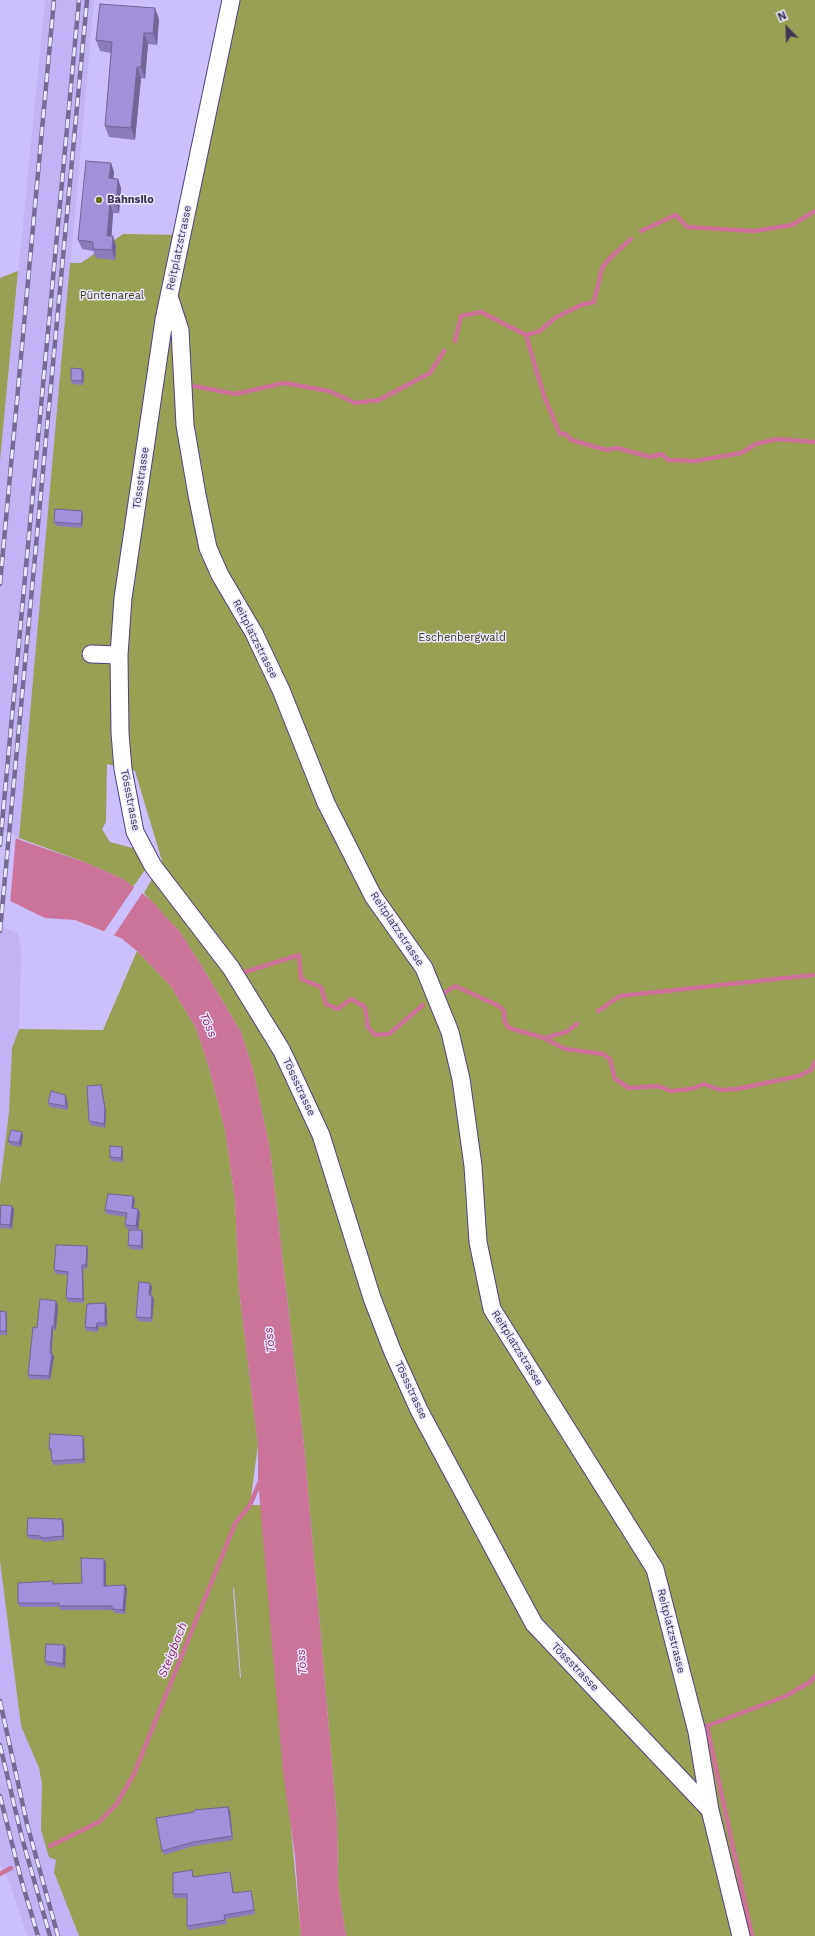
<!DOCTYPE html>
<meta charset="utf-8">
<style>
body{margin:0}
#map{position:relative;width:815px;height:1936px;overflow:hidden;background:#ccbffd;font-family:"Work Sans",sans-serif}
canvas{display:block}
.north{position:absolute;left:767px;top:8px;width:40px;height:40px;-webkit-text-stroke:3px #ebe6ff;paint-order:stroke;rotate:337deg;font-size:11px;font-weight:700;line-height:16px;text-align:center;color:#3d3655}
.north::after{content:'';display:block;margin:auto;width:14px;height:18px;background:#3d3655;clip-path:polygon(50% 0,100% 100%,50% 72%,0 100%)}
</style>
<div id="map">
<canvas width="815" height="1936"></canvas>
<div class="north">N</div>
</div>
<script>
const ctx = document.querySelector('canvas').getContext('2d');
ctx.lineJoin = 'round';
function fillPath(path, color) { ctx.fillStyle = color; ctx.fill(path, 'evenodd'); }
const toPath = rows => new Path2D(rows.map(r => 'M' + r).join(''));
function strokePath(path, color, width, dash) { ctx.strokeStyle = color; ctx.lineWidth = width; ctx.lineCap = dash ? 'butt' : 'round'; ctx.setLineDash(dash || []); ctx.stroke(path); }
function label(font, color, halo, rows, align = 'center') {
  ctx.font = font + ' "Work Sans",sans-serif'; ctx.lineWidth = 3; ctx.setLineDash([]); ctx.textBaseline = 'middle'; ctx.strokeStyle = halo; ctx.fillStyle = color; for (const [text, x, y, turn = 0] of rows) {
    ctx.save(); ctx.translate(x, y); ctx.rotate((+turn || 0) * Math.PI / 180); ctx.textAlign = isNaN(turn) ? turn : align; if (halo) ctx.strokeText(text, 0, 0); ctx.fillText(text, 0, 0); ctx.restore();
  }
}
const built = toPath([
 [45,0,94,0,19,838,0,833,0,461],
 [0,927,18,933,21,952,19,1029,12,1048,9,1112,0,1186],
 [0,1561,21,1726,39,1768,42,1784,43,1807,68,1907,79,1936,27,1936,8,1878,0,1864]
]);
const green = toPath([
 [231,0,815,0,815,1936,346,1936,338,1886,337,1820,304,1445,270,1149,253,1069,241,1032,203,968,180,932,144,893,162,861,135,771,107,764,106,822,102,829,110,842,140,850,147,859,145,870,133,887,123,879,87,863,19,838,70,263,81,263,123,234,181,235],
 [18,271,0,461,0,278],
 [137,951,170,985,196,1028,208,1064,225,1130,235,1199,239,1290,258,1445,250,1505,261,1505,301,1936,79,1936,54,1872,56,1860,49,1857,41,1830,42,1784,39,1768,21,1726,0,1561,0,1186,9,1112,12,1048,19,1029,103,1030],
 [234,1587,241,1678,240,1678,233,1589]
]);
const water = toPath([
 [0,833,87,863,123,879,151,900,180,932,203,968,241,1032,253,1069,270,1149,304,1445,337,1820,338,1886,346,1936,301,1936,295,1856,283,1772,258,1480,258,1445,239,1290,235,1199,225,1130,208,1064,196,1028,170,985,137,951,121,938,75,920,45,918,0,896]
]);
const pier = toPath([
 [0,831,16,835,10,904,0,898],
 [135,886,143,892,113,937,103,933]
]);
const stream = toPath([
 [641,231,676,215,687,227,754,231,792,225,815,211],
 [526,335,540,331,555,318,581,305,594,302,602,268,610,258,631,239],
 [455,341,461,316,481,312,526,335,544,396,560,434,566,434,571,440,607,450,617,448,650,457,662,454,668,460,695,461,741,453,756,444,777,439,815,442],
 [194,386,235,394,284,383,329,391,355,403,379,400,430,373,444,351],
 [242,973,299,955,301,979,321,987,326,1004,338,1009,351,999,365,1007,368,1027,375,1035,389,1034,423,1005],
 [440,996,455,986,499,1006,504,1011,505,1022,509,1028,544,1038,565,1049,603,1054,610,1059,615,1079,629,1088,658,1086,671,1091,691,1089,704,1084,720,1090,737,1089,799,1076,811,1070,815,1062],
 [598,1011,620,996,813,975],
 [544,1038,566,1032,577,1024],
 [50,1846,99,1822,116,1805,134,1774,235,1524,250,1505,261,1479],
 [0,1874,11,1868],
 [752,1936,707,1726,786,1696,810,1682,815,1676]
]);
const minor = toPath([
 [231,0,164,320,123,598,119,655,120,733,123,769,135,832,153,866,231,968,282,1051,321,1135,372,1298,392,1350,419,1410,534,1624,710,1810],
 [169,296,180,330,185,425,197,495,208,548,220,575,254,633,281,690,326,803,373,896,424,968,450,1032,461,1079,473,1166,478,1242,492,1309,655,1569,697,1732,710,1810,741,1936],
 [91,654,119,655]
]);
const rail = toPath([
 [0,584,54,0],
 [0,845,79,0],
 [0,931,87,0],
 [0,1701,27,1824,58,1936],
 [0,1745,22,1838,50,1936],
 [0,1796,21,1879,38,1936]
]);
const wall = toPath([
 [159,19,157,45,148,44,145,79,141,78,135,140,109,137,105,126,111,53,100,51,96,40],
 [111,163,114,172,113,178,118,179,121,188,119,213,113,213,111,236,116,246,115,260,96,258,93,251,82,249,78,240],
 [82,369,84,373,83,385,72,384,71,380],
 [83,515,82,528,56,526,54,522],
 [102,1089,106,1113,105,1128,90,1125,89,1121],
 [67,1099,68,1110,50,1107,48,1103],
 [22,1132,23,1136,21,1147,10,1145,8,1141],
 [122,1147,123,1151,123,1162,111,1161,110,1157],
 [133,1196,135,1200,134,1208,138,1209,140,1213,138,1230,127,1229,125,1225,126,1217,106,1214,105,1210],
 [12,1206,14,1210,12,1229,0,1228,0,1210],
 [143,1234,143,1250,130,1249,128,1245],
 [88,1250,87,1269,83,1269,84,1303,68,1302,66,1298,68,1275,56,1274,54,1270],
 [152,1287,151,1295,152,1295,154,1299,152,1322,138,1321,136,1317],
 [58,1305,56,1330,53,1330,52,1353,54,1357,50,1380,29,1379,28,1375,37,1328],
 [107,1307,107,1327,98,1327,98,1332,86,1331,85,1327],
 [0,1311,7,1316,7,1335,0,1335],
 [83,1436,84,1440,85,1463,53,1465,52,1461,51,1453,49,1449],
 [64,1523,64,1540,43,1542,42,1540,29,1539,27,1535],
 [104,1559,106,1563,106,1585,127,1589,125,1614,114,1613,113,1610,60,1610,60,1607,20,1607,18,1603,53,1584,82,1583],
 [64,1645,66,1649,65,1668,46,1665,45,1661],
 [228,1807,230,1811,233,1840,194,1846,164,1855,162,1851],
 [192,1870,194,1877,230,1872,231,1876,234,1893,251,1891,252,1895,255,1914,226,1919,227,1924,189,1930,187,1926,187,1898,174,1898,173,1894]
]);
const shadedWall = toPath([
 [155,8,159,19,157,45,153,33],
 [144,33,148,44,145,79,141,67],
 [137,67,141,78,135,140,131,128],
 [111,163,114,172,113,187,109,178],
 [118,179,121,188,119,213,116,204],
 [110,203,113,213,111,245,107,236],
 [113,236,116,246,115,260,112,250],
 [82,369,84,373,83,385,82,381],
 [82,511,83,515,82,528,81,524],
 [101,1085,102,1089,106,1113,105,1128,104,1124],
 [65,1095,67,1099,68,1110,66,1106],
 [22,1132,23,1136,21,1147,19,1143],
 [122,1147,123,1151,123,1162,121,1158],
 [133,1196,135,1200,133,1212,132,1208],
 [12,1206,14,1210,12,1229,10,1225],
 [138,1209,140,1213,138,1230,136,1226],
 [142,1230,143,1234,143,1250,141,1246],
 [87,1246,88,1250,87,1269,86,1265],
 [82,1265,83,1269,84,1303,83,1299],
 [150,1283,152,1287,150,1299,149,1295],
 [152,1295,154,1299,152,1322,151,1318],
 [56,1301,58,1305,56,1330,54,1326],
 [105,1303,107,1307,107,1327,105,1323],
 [6,1312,7,1316,7,1335,6,1331],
 [97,1323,98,1327,98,1332,96,1328],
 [52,1326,53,1330,51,1357,50,1353],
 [52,1353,54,1357,50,1380,49,1376],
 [83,1436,84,1440,85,1463,83,1459],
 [62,1519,64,1523,64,1540,63,1536],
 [104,1559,106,1563,106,1590,104,1586],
 [125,1585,127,1589,125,1614,123,1610],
 [64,1645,66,1649,65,1668,63,1664],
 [228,1807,230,1811,233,1840,232,1836]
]);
const building = toPath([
 [100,4,155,8,153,33,144,33,141,67,137,67,131,128,105,126,112,42,96,40,100,4],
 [86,161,111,163,109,178,118,179,116,204,110,203,107,236,113,236,112,250,93,249,93,242,78,240,86,161],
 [71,368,82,369,82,381,71,380,71,368],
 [55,509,82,511,81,524,54,522,55,509],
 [101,1085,105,1109,104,1124,89,1121,87,1086,101,1085],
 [51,1091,65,1095,66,1106,48,1103,51,1091],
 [11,1130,22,1132,19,1143,8,1141,11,1130],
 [110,1146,122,1147,121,1158,110,1157,110,1146],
 [108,1194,133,1196,132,1208,138,1209,136,1226,125,1225,127,1213,105,1210,108,1194],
 [1,1205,12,1206,10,1225,0,1224,1,1205],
 [129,1230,142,1230,141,1246,128,1245,129,1230],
 [56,1245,87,1246,86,1265,82,1265,83,1299,66,1298,68,1272,54,1270,56,1245],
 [139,1282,150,1283,149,1295,152,1295,151,1318,136,1317,139,1282],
 [40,1299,56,1301,54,1326,52,1326,50,1353,52,1353,49,1376,28,1375,33,1327,37,1328,40,1299],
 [105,1303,105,1323,97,1323,96,1328,85,1327,87,1304,105,1303],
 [0,1311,6,1312,6,1331,0,1331,0,1311],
 [50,1434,83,1436,83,1459,52,1461,51,1449,49,1449,50,1434],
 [28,1518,62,1519,63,1536,41,1538,41,1536,27,1535,28,1518],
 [81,1558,104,1559,104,1586,125,1585,123,1610,112,1609,112,1606,59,1606,59,1603,18,1603,18,1583,53,1581,53,1584,82,1583,81,1558],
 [46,1644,64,1645,63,1664,45,1661,46,1644],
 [228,1807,232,1836,193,1842,162,1851,156,1818,194,1812,194,1810,228,1807],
 [192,1870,193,1877,230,1872,233,1893,251,1891,254,1910,224,1915,225,1920,187,1926,187,1894,173,1894,173,1873,192,1870]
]);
const markers = [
 [99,200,4,"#6a7118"]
];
const poiNames = [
 ["Bahnsilo",107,200]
];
const streetNames = [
 ["Reitplatzstrasse",179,248,-78],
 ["Tössstrasse",141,478,-82],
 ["Reitplatzstrasse",255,639,63],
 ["Tössstrasse",130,800,79],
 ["Reitplatzstrasse",397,929,56],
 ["Tössstrasse",299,1087,65],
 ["Reitplatzstrasse",517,1348,58],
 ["Tössstrasse",411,1390,65],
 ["Reitplatzstrasse",671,1631,76],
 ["Tössstrasse",575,1667,46]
];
const parkNames = [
 ["Püntenareal",112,296],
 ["Eschenbergwald",462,638]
];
const waterNames = [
 ["Töss",208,1025,66],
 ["Töss",270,1340,-97],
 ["Steigbach",173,1650,-68],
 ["Töss",302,1662,-94]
];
fillPath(built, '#c1b3f6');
fillPath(green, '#98a053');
fillPath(water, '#cc7399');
fillPath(pier, '#ccbffd');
strokePath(stream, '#cc7399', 4.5);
strokePath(minor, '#523f82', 19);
strokePath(minor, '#fff', 17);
strokePath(rail, '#756b96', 4.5);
strokePath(rail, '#ebe6ff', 3, [9]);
fillPath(wall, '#8b7cbc');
fillPath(shadedWall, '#716599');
fillPath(building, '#a290db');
strokePath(building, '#716599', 1);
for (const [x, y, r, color] of markers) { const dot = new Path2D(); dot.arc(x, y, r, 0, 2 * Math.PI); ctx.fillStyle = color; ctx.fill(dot); strokePath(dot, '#ebe6ff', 1.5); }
label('bold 11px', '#3d3655', '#ebe6ff', poiNames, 'left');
label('11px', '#3d3655', '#ebe6ff', streetNames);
label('11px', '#3b3f17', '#ebe6ff', parkNames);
label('italic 12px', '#91275c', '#ebe6ff', waterNames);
</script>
